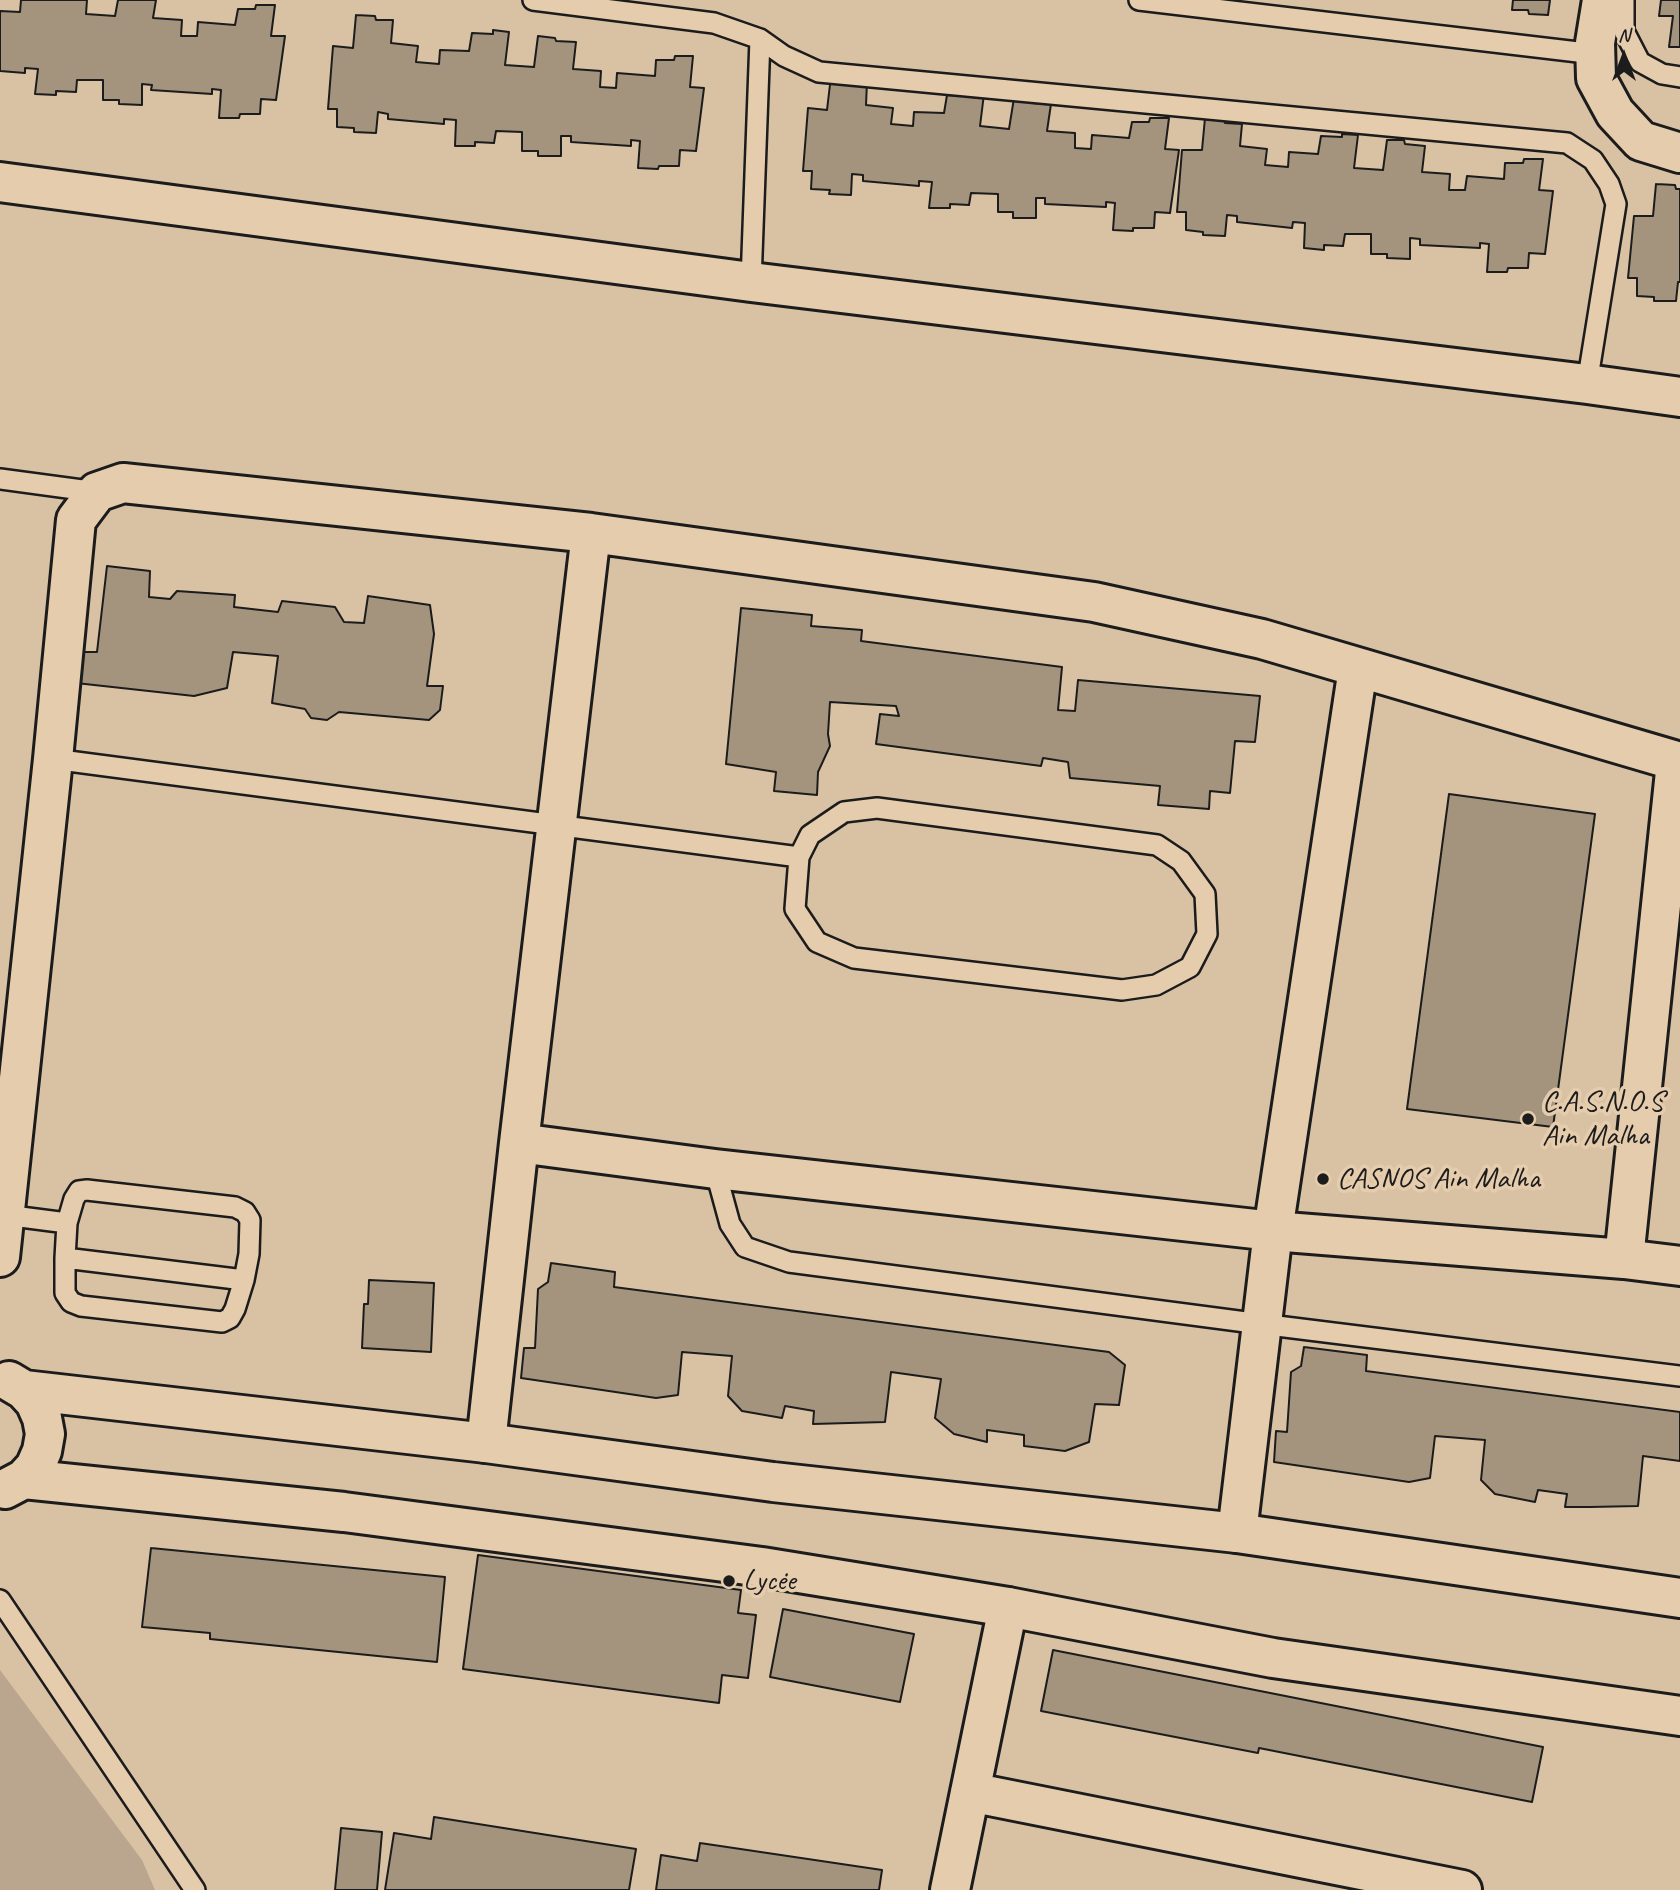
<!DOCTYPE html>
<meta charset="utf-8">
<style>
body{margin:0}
#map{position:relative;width:1680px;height:1890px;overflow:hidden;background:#d9c2a4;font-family:Caveat,sans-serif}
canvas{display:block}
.north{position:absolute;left:1589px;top:21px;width:70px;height:70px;-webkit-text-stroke:5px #e5ccad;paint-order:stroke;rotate:0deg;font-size:19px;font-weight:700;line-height:28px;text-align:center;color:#1c1c1c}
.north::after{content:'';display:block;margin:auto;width:24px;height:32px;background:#1c1c1c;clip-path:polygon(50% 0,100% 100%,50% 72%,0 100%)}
</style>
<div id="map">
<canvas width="1680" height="1890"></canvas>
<div class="north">N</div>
</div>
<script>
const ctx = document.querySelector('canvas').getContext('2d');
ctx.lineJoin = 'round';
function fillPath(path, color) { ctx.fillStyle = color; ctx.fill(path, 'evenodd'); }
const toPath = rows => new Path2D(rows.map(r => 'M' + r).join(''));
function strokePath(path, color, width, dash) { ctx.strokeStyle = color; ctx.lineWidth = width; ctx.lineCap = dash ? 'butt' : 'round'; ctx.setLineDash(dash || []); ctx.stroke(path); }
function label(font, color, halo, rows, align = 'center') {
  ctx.font = font + ' Caveat,sans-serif'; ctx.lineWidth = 7; ctx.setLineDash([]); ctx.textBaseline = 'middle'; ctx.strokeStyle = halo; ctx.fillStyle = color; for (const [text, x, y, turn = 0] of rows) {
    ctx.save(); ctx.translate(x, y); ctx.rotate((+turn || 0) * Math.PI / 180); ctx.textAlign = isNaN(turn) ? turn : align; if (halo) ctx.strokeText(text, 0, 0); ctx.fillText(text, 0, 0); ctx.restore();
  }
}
const green = toPath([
 [0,1670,142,1860,155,1890,0,1890]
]);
const building = toPath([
 [21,0,87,0,86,14,115,16,118,0,156,0,153,18,182,20,181,36,197,36,198,22,235,25,238,9,255,9,256,5,275,5,271,36,285,36,276,100,261,99,260,114,240,114,239,118,219,118,221,90,212,89,212,94,151,90,152,85,142,84,142,105,119,104,119,100,103,100,103,80,77,80,76,92,56,91,56,95,35,94,38,69,25,68,25,73,0,71,0,11,20,12,21,0],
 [1513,0,1550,0,1548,15,1529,14,1528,10,1512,10,1513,0],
 [1661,0,1680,0,1680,47,1669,47,1673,16,1659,16,1661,0],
 [356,15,375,16,376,20,393,20,391,43,418,46,416,62,439,64,440,50,469,51,472,33,493,34,493,30,509,32,505,65,534,67,538,36,555,38,556,41,576,42,573,69,601,71,600,87,616,88,617,73,655,76,656,60,674,60,675,56,693,56,690,87,704,88,696,151,680,150,679,166,659,166,658,169,638,168,640,141,631,140,631,146,571,142,571,136,561,136,561,156,538,156,538,151,522,151,522,132,496,131,494,143,475,142,475,146,455,146,456,120,444,119,444,124,388,119,388,114,378,112,376,133,354,132,354,128,337,127,337,109,328,109,333,46,353,48,356,15],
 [831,76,867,82,866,105,893,108,891,124,913,126,914,112,944,113,947,95,968,96,969,92,984,94,980,126,1009,129,1014,98,1030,99,1031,103,1051,104,1047,131,1075,133,1075,148,1091,149,1092,135,1129,138,1132,122,1149,122,1150,118,1169,118,1165,149,1179,150,1170,213,1155,212,1154,228,1133,228,1133,231,1113,230,1115,203,1106,202,1106,207,1045,204,1045,198,1036,198,1036,218,1013,218,1013,212,998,212,998,194,971,193,969,205,950,204,950,208,929,208,932,182,919,181,919,186,863,181,863,175,852,174,851,195,829,194,830,190,811,189,812,171,803,171,808,108,827,110,831,76],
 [1205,118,1224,119,1225,123,1242,124,1240,146,1267,149,1265,165,1288,167,1289,152,1318,154,1321,136,1342,137,1342,134,1358,135,1354,168,1383,170,1387,140,1404,140,1405,144,1425,146,1422,172,1450,174,1449,190,1465,190,1467,176,1504,179,1505,163,1523,163,1524,159,1543,159,1539,190,1553,191,1545,254,1529,253,1528,268,1508,268,1507,272,1487,272,1489,244,1480,243,1480,248,1420,245,1420,239,1410,238,1410,259,1387,258,1387,254,1371,254,1371,234,1345,234,1343,246,1324,245,1324,250,1304,248,1305,223,1293,222,1292,228,1237,222,1237,216,1227,215,1225,236,1203,235,1203,232,1186,230,1186,212,1177,212,1182,150,1202,150,1205,118],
 [1656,184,1675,185,1676,189,1680,189,1680,282,1678,282,1676,301,1654,301,1654,297,1637,296,1637,278,1628,278,1634,216,1653,216,1656,184],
 [107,566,150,571,149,597,170,599,177,591,235,595,234,607,278,612,282,601,335,607,344,622,364,623,368,596,430,605,434,634,427,686,443,686,440,710,429,720,339,712,327,720,311,718,305,709,272,703,278,656,233,652,227,688,194,696,76,683,78,652,97,652,107,566],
 [741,608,812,615,811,626,862,630,861,641,1062,667,1058,710,1075,711,1078,680,1260,696,1255,742,1235,741,1230,793,1210,791,1209,809,1158,805,1160,786,1070,778,1068,762,1043,758,1041,766,876,744,880,714,899,716,896,706,830,702,828,734,830,746,818,772,817,795,774,791,776,772,726,764,741,608],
 [1449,794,1595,814,1553,1127,1407,1109,1449,794],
 [551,1263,615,1272,614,1287,1109,1352,1125,1365,1119,1405,1095,1404,1089,1442,1065,1451,1024,1446,1024,1435,987,1430,987,1442,954,1434,935,1418,941,1379,891,1372,885,1422,813,1424,814,1411,785,1406,782,1418,742,1411,728,1396,732,1356,682,1352,678,1395,656,1398,521,1378,524,1348,535,1348,538,1289,548,1282,551,1263],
 [369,1280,434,1283,431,1352,362,1348,364,1304,368,1304,369,1280],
 [1304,1347,1367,1355,1366,1371,1680,1412,1680,1461,1643,1456,1638,1506,1590,1507,1565,1507,1567,1494,1538,1490,1535,1502,1495,1494,1481,1480,1485,1440,1435,1436,1430,1478,1409,1482,1274,1462,1276,1431,1287,1432,1291,1372,1301,1366,1304,1347],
 [151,1548,445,1577,437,1662,210,1639,210,1633,142,1627,151,1548],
 [478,1555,741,1590,738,1613,756,1615,748,1678,722,1675,719,1703,463,1669,478,1555],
 [783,1609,914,1634,900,1702,770,1677,783,1609],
 [1053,1650,1543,1747,1532,1802,1259,1748,1258,1753,1041,1711,1053,1650],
 [434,1817,636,1849,629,1890,385,1890,394,1833,431,1839,434,1817],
 [341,1828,382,1832,377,1890,335,1890,341,1828],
 [700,1843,882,1870,879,1890,656,1890,661,1855,697,1861,700,1843]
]);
const lane = toPath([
 [533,0,714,23,760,39,784,56,819,72,1567,143,1593,160,1609,184,1616,204,1587,384],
 [1139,0,1595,54],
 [1624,0,1624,31,1640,62,1662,74,1680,77],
 [751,282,760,39],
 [0,479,97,492],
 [53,759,799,857],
 [877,808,1157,845,1181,861,1205,894,1207,934,1190,967,1156,985,1122,990,854,958,817,942,795,909,799,857,810,835,844,812,877,808],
 [715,1169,730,1224,745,1247,789,1262,1261,1324,1680,1376],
 [87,1190,235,1207,245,1212,250,1220,249,1254,244,1280,235,1309,230,1318,222,1322,81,1306,71,1302,65,1293,65,1258,67,1223,74,1199,79,1191,87,1190],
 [5,1215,67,1223],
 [65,1258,244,1280],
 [0,1600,195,1890]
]);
const street = toPath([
 [1602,0,1595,43,1596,78,1615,113,1641,141,1680,153],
 [0,182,751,282,1587,384,1680,397],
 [519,1143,715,1169,1273,1231,1624,1259,1680,1266],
 [0,1257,53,759,76,520,97,492,123,483,591,533,1094,602,1262,639,1680,762],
 [1624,1259,1676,762],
 [486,1443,519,1143,591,533],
 [1237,1533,1273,1231,1358,668],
 [970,1792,1462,1890],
 [950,1890,1008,1607]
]);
const secondary = toPath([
 [24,1390,486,1443,773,1482,1237,1533,1680,1598],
 [24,1479,344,1512,762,1567,1008,1607,1273,1658,1680,1716],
 [5,1489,24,1479,35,1467,42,1451,45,1434,42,1418,35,1402,24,1390,9,1381]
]);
const markers = [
 [1528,1119,7,"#1c1c1c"],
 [1323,1179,7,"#1c1c1c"],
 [729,1581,7,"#1c1c1c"]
];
const poiNames = [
 ["C.A.S.N.O.S",1542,1102],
 ["Ain Malha",1542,1136],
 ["CASNOS Ain Malha",1337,1179],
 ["Lycėe",743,1581]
];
fillPath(green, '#baa68e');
fillPath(building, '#a4947e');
strokePath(building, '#1c1c1c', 2);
strokePath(lane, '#1c1c1c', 24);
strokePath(street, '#1c1c1c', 44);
strokePath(secondary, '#1c1c1c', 44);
strokePath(lane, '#e5ccad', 19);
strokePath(street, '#e5ccad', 38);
strokePath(secondary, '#e5ccad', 38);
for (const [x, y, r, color] of markers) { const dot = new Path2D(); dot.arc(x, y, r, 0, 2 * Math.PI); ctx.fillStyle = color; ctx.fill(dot); strokePath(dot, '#e5ccad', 2.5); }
label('30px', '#1c1c1c', '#e5ccad', poiNames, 'left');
</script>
